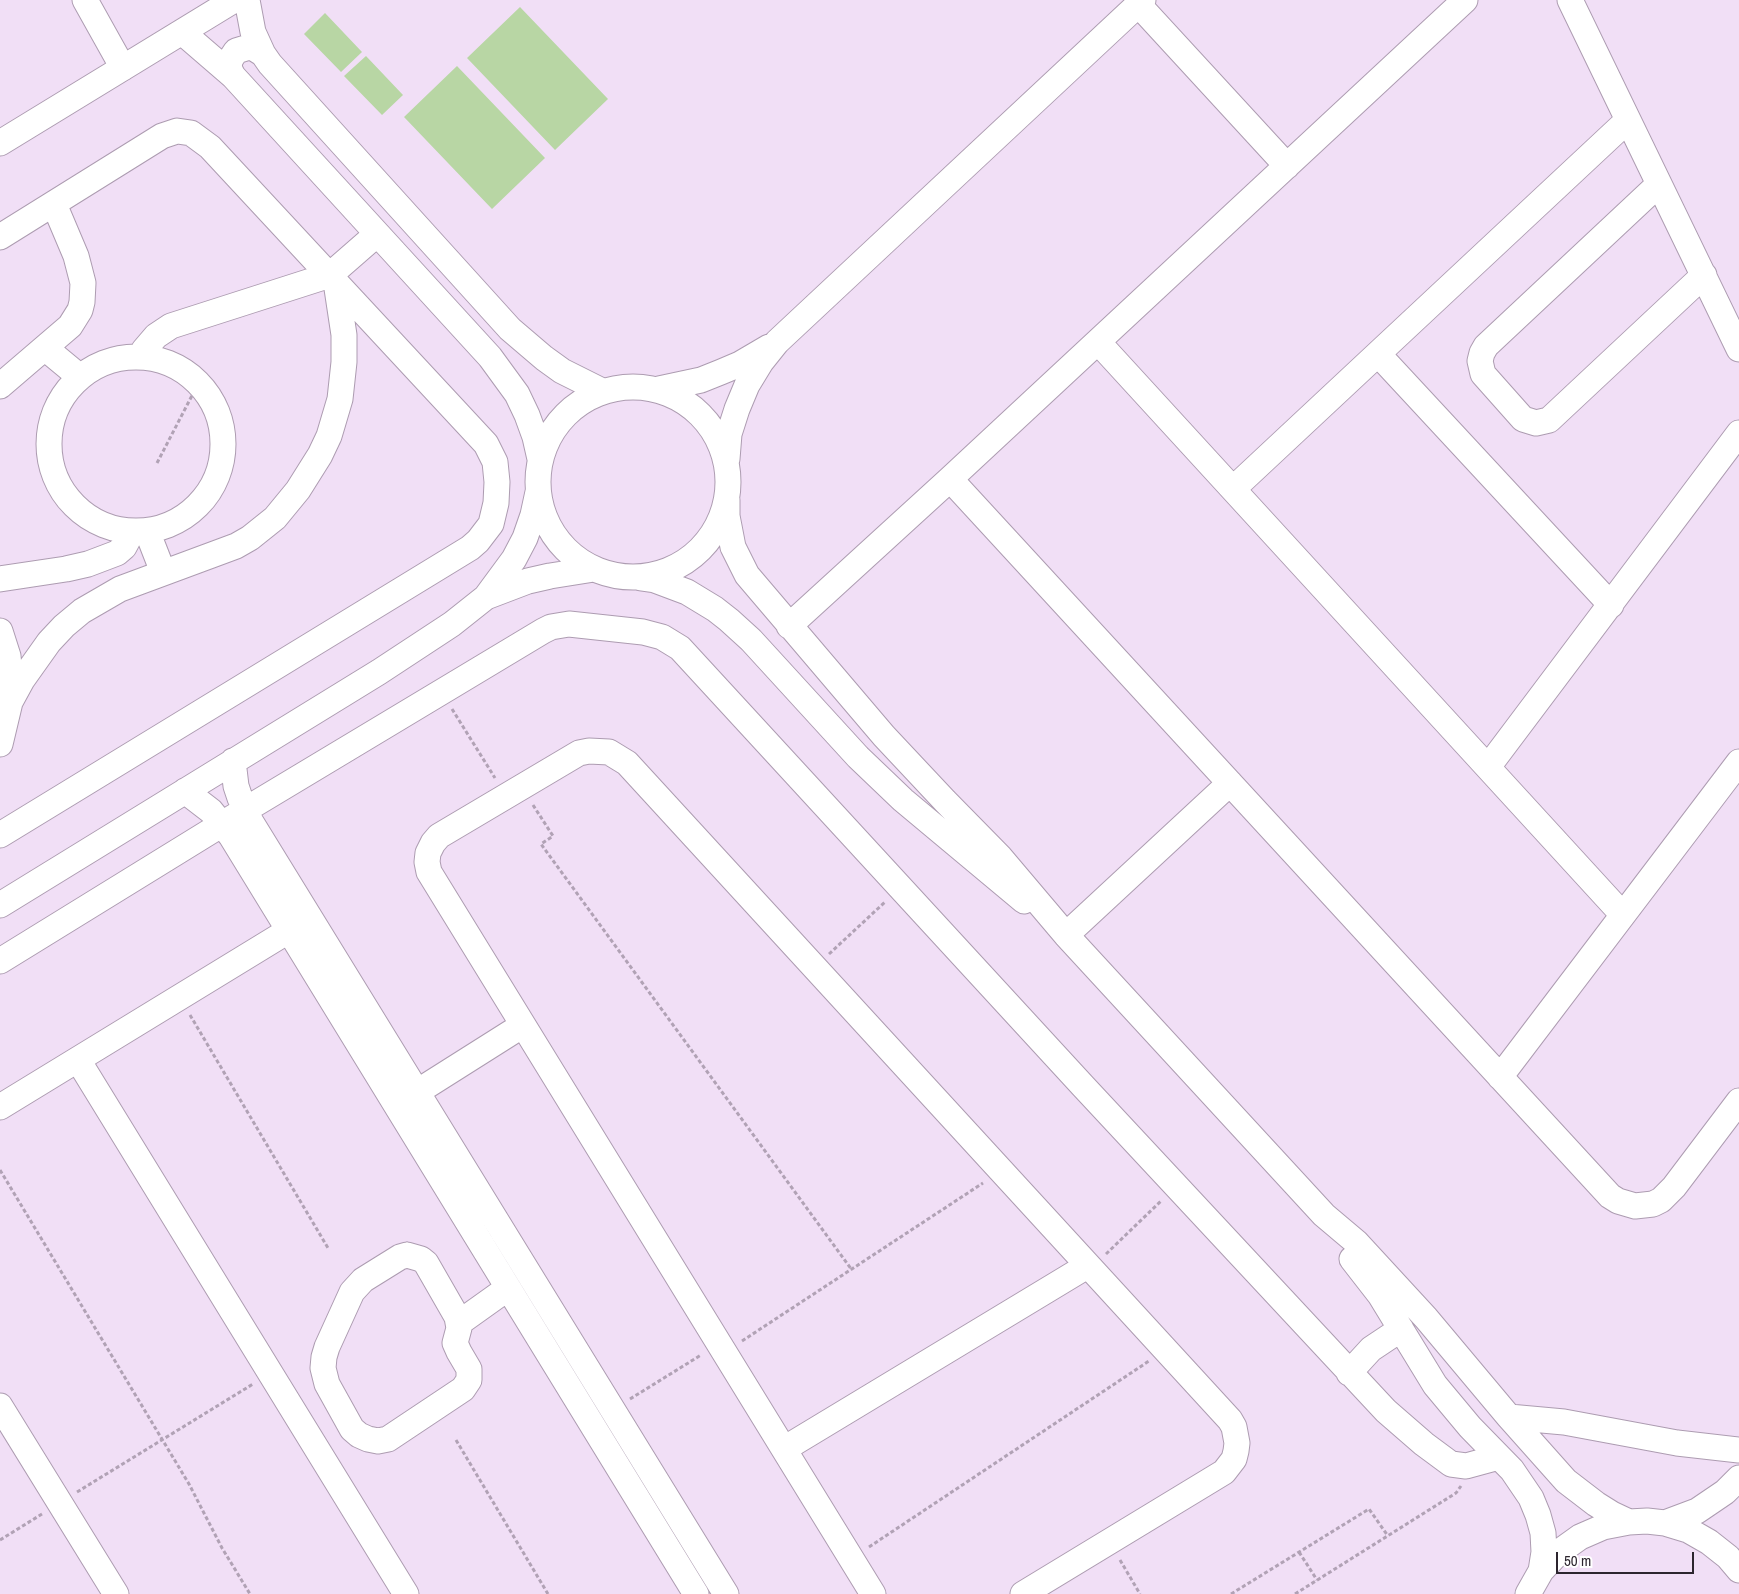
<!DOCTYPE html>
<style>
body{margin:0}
#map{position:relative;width:1739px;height:1594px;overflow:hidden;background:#f1dff6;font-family:"Archivo Narrow",sans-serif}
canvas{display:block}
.scale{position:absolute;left:1556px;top:1552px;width:138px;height:22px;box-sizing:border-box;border:2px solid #2c252e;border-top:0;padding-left:6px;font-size:15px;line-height:18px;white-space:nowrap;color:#2c252e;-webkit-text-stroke:4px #fff;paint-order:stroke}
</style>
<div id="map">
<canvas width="1739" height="1594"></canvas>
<div class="scale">50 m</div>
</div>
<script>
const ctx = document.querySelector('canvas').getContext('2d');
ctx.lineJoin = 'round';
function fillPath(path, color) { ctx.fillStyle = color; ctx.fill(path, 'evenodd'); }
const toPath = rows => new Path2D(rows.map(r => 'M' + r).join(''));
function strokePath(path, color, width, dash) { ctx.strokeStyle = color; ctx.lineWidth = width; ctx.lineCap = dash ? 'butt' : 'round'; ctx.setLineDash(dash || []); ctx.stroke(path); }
const green = toPath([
 [520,7,608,99,555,150,467,58],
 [325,13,362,52,341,72,304,34],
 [366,56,403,95,382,115,344,76],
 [457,66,545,158,492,209,404,117]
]);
const path = toPath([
 [157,463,198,384],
 [452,709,495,778],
 [533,805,553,836,541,844,852,1270],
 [829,954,885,902],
 [190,1015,328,1248],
 [0,1170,189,1484,222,1548,250,1594],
 [1106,1254,1161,1201],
 [742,1341,983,1183],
 [630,1399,701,1355],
 [456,1440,548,1594],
 [77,1492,253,1384],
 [0,1540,42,1514],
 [869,1547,1149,1361],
 [1299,1552,1317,1580],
 [1120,1560,1140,1594],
 [1231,1594,1369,1509,1388,1536],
 [1295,1594,1456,1493,1461,1486]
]);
const minor = toPath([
 [85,0,123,68],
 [247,0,253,32,263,54,270,64,510,329,544,358,562,371,602,391],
 [1570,0,1739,349],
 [1138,4,1287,166],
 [182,32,233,76,490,357,517,394,527,415,535,437,540,459],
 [233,76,230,70,229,63,232,57,236,51,249,47,255,49,263,54],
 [0,143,234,0],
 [1659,184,1486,346,1482,353,1480,361,1483,374,1523,419,1536,423,1549,420,1704,275],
 [0,237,162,136,177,131,191,133,210,147,486,444,495,462,497,482,496,503,491,524,478,541,470,548,0,835],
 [1098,342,1623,915],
 [45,348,80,377],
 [1378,354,1611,605],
 [141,357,144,350,156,336,171,326,330,275,377,234],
 '49 444a87 87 0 1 1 174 0a87 87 0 1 1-174 0Z',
 [0,386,70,326,80,310,82,302,83,283,76,256,54,204],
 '538 482a95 95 0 1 1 190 0a95 95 0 1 1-190 0Z',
 [659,389,701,380,721,372,740,364,769,347],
 [727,459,729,434,737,409,747,385,761,362,777,342,1143,0],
 [950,479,1610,1196,1618,1201,1635,1206,1653,1204,1661,1200,1674,1187,1739,1101],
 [1233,489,1628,120],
 [727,500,727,516,733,547,747,575,884,736,945,801,1000,857,1066,935,1324,1215,1356,1242,1426,1318,1509,1417,1566,1481,1596,1504,1612,1514,1629,1522],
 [147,531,163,572],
 [641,578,655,580,687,592,715,609,729,620,751,640,858,757,903,800,1024,901],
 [0,579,66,569,88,564,117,553,124,547,132,532],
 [486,597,528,581,550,576,594,569],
 [789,626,950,479,1465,0],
 [0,631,8,656,11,686,10,702,0,744],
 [10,702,22,680,49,642,64,626,82,611,120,589,236,546,250,538,275,518,298,490,320,455,329,436,340,399,344,362,344,335,336,282],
 [233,761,236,786,240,798,251,822,726,1594],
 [1488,767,1739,433],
 [185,791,211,811,231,836,696,1594],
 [0,905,379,672,452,624,486,597,514,559,525,538,533,515,538,492],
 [1066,935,1230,783],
 [0,961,245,810,543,631,551,627,569,624,643,632,662,637,680,648,1083,1086,1386,1411,1424,1444,1451,1464,1466,1466,1499,1457],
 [78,1060,406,1594],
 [1500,1077,1739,762],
 [417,1092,523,1025],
 [0,1107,288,931],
 [407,1255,421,1259,426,1263,457,1317,459,1328,455,1343,459,1352,469,1369,469,1380,463,1389,388,1439,378,1441,368,1439,359,1435,352,1429,327,1384,323,1368,324,1357,327,1347,352,1292,363,1280,400,1257,407,1255],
 [1352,1259,1380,1295,1435,1385,1470,1427,1512,1470,1531,1498,1538,1515,1543,1533,1544,1552,1541,1571],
 [459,1323,508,1288],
 [1349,1373,1371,1349,1401,1329],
 [0,1406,116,1594],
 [1509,1417,1564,1422,1677,1443,1739,1450],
 [784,1449,1087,1266],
 [1665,1523,1697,1511,1725,1492,1739,1478],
 [873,1594,429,872,427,862,428,853,433,843,439,836,579,753,589,751,609,752,627,763,1230,1420,1234,1427,1237,1443,1236,1451,1234,1459,1224,1472,1023,1594],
 [1528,1594,1541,1571,1559,1552,1580,1537,1603,1527,1629,1522,1647,1521,1665,1523,1688,1530,1709,1542,1728,1557,1739,1570]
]);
fillPath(green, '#b8d6a4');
strokePath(minor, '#ad9cb1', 27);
strokePath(path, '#b1a2b5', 3, [4, 2.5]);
strokePath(minor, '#fff', 25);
</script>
